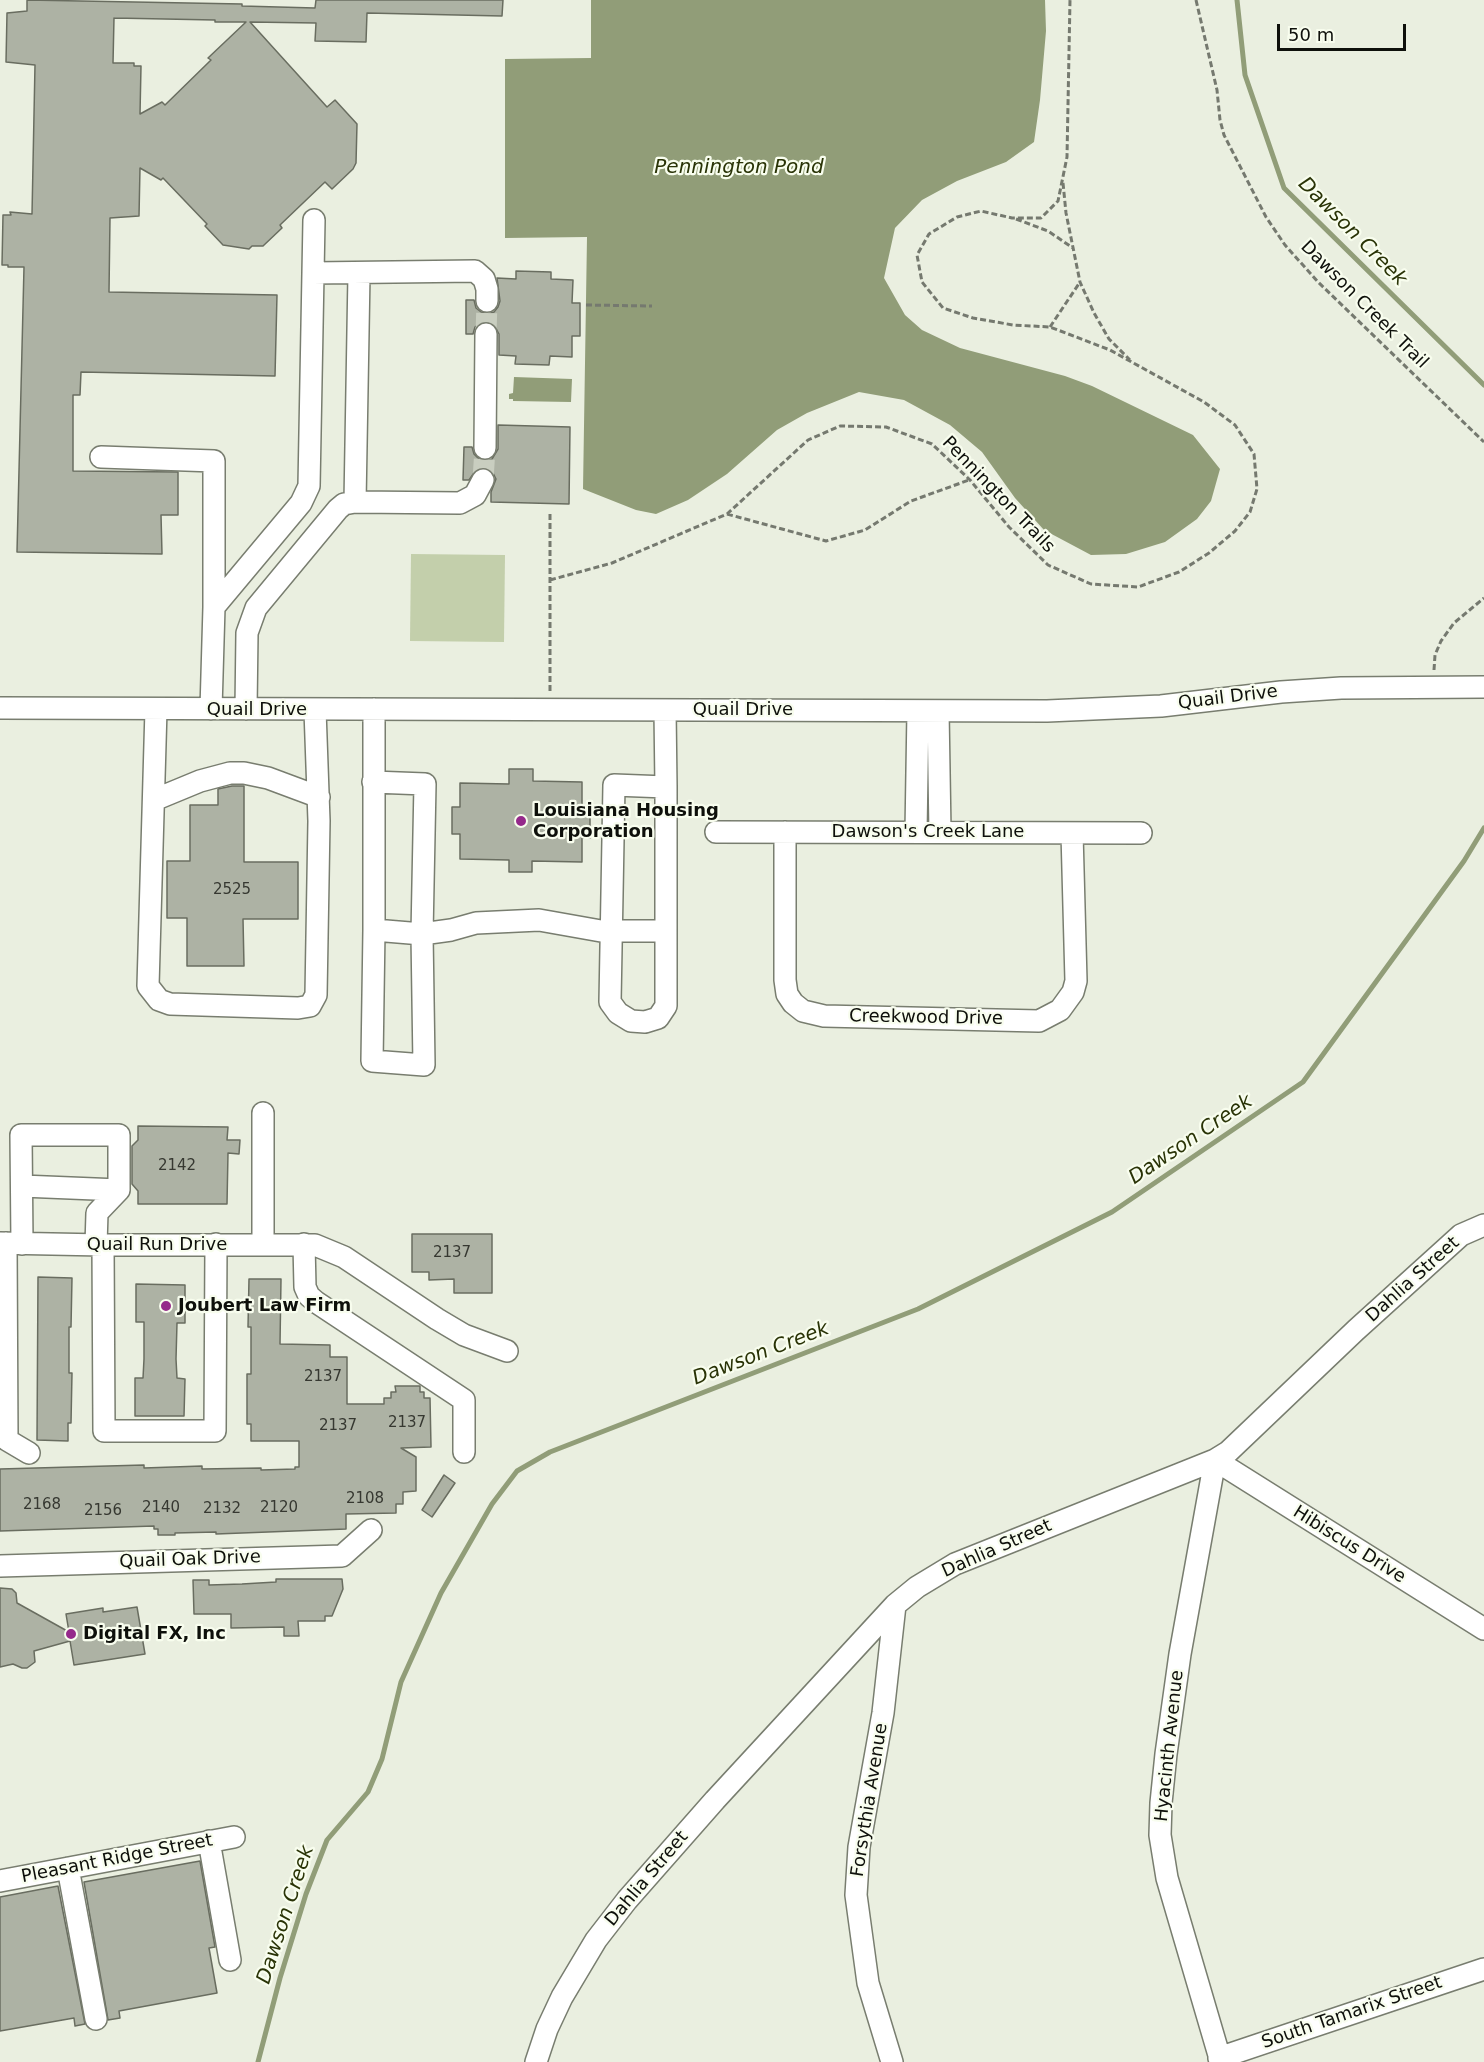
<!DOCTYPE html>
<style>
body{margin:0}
#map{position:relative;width:1484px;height:2062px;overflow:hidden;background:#eaefe0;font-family:"DejaVu Sans",sans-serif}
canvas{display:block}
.scale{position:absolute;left:1277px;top:24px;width:129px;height:27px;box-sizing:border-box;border:3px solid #0e100b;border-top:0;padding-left:8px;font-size:18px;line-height:21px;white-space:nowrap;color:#0e100b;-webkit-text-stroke:4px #f8fdee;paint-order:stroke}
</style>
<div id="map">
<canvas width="1484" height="2062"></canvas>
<div class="scale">50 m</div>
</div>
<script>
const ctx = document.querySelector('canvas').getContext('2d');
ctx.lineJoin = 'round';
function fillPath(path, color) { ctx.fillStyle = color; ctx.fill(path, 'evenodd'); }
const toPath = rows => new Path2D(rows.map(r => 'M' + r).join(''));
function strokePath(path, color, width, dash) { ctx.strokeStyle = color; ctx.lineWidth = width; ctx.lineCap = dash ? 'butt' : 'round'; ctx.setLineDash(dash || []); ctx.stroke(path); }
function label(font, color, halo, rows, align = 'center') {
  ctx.font = font + ' "DejaVu Sans",sans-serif'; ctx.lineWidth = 4.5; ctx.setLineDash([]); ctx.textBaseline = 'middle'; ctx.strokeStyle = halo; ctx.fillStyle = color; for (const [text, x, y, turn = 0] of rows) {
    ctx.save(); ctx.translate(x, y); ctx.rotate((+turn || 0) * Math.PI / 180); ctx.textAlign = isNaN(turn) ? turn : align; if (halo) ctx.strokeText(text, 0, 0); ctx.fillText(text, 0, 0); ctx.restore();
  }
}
const green = toPath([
 [411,554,505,555,504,642,410,641]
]);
const water = toPath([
 [591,0,1045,0,1046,31,1040,100,1034,142,1006,162,957,181,922,200,895,228,884,278,905,315,922,330,960,348,1065,376,1092,386,1193,435,1220,469,1211,501,1197,519,1165,542,1126,554,1091,555,1044,530,1015,498,982,452,950,425,904,400,859,392,807,413,777,430,727,474,688,500,656,514,636,510,583,489,587,237,505,238,505,59,591,58],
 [514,377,572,379,571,402,513,401,513,399,509,399,509,394,513,393]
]);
const stream = toPath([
 [1237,0,1245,75,1284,188,1484,385],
 [258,2062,280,1978,306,1894,327,1840,368,1792,382,1759,401,1682,441,1593,492,1504,517,1471,550,1452,918,1309,1112,1212,1303,1082,1464,861,1484,828]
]);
const building = toPath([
 [27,0,242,4,242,6,315,8,316,0,503,0,502,16,367,13,366,42,315,41,316,23,250,22,327,107,335,100,357,124,356,163,353,169,332,189,325,182,280,225,282,228,263,246,252,246,249,249,223,245,205,226,207,224,163,178,161,180,140,168,139,216,110,218,109,292,277,295,275,376,81,372,80,395,73,395,73,471,178,472,178,515,161,515,162,554,17,552,24,267,8,267,8,265,2,265,3,215,11,215,10,212,32,214,35,65,6,62,7,13,27,11,27,0],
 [114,18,215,20,215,22,246,22,208,58,211,60,165,105,162,102,140,114,141,66,134,66,134,63,113,63,114,18],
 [516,271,551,272,551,279,573,280,572,303,580,303,580,336,572,336,572,357,550,356,549,365,515,364,516,356,499,355,499,334,493,323,487,321,480,323,475,327,473,334,466,334,466,300,474,300,476,308,481,312,488,314,494,312,498,307,500,301,497,278,516,279,516,271],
 [498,425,570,427,569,504,491,502,491,492,496,479,493,473,483,467,476,470,469,480,463,480,464,447,472,447,474,454,479,459,485,461,492,459,498,449,498,425],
 [509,769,533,769,533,781,582,782,582,808,590,809,590,838,582,838,582,862,532,861,532,872,509,872,509,860,460,859,460,834,452,834,452,807,460,807,460,783,509,784,509,769],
 [232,786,244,786,244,862,298,862,298,919,243,919,244,966,187,966,187,918,167,918,167,861,190,861,190,805,218,805,218,789,232,786],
 [138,1126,228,1127,227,1140,240,1140,239,1154,228,1153,227,1204,138,1204,138,1191,132,1184,132,1146,138,1140,138,1126],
 [412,1234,492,1234,492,1293,454,1293,454,1279,429,1280,429,1272,412,1272,412,1234],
 [38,1277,72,1278,71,1327,69,1327,69,1373,72,1373,71,1423,68,1423,68,1441,37,1440,38,1277],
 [249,1279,281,1279,280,1344,330,1345,330,1357,347,1357,347,1404,384,1404,384,1398,391,1398,391,1392,396,1392,395,1386,420,1386,420,1392,424,1392,424,1398,430,1398,431,1447,401,1448,416,1457,416,1491,403,1492,403,1504,396,1504,396,1513,346,1514,346,1529,216,1534,216,1532,175,1533,175,1535,158,1535,158,1529,154,1529,154,1526,0,1531,0,1469,144,1465,144,1468,202,1466,202,1469,261,1468,261,1470,295,1469,295,1467,299,1467,299,1441,251,1441,251,1424,247,1424,247,1374,251,1374,251,1327,248,1327,249,1279],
 [136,1284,185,1285,185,1323,177,1323,176,1359,177,1378,185,1379,184,1416,135,1416,135,1378,143,1378,144,1359,144,1322,136,1322,136,1284],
 [444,1475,455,1483,432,1517,422,1510,444,1475],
 [276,1579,342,1579,343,1589,332,1616,325,1616,325,1621,298,1621,299,1636,284,1636,284,1627,231,1628,231,1614,194,1614,193,1580,209,1580,209,1585,242,1584,276,1582,276,1579],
 [0,1588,12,1589,16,1593,17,1603,69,1632,66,1614,103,1608,103,1612,137,1607,145,1654,74,1665,70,1641,34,1651,35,1662,27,1668,22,1668,13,1664,0,1667,0,1588],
 [200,1861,215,1947,209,1948,217,1993,119,2011,120,2018,108,2020,84,1882,200,1861],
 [58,1886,85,2024,75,2026,74,2018,0,2031,0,1897,58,1886]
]);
const minorTunnel = toPath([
 [486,334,487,301],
 [483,480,485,448]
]);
const path = toPath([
 [1196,0,1217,90,1220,120,1224,135,1266,217,1285,245,1318,282,1484,442],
 [1063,183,1066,213,1080,282,1094,313,1109,339,1130,360],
 [1016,219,1048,231,1073,248],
 [586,305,652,306],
 [1050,327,1080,282],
 [727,514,826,541,865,530,911,501,969,480],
 [550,580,612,563,727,514,808,440,840,426,886,427,932,444,970,480,1009,527,1048,565,1091,584,1138,587,1179,572,1209,553,1235,531,1250,512,1257,489,1254,454,1235,425,1204,402,1110,350,1050,327,1013,325,973,318,943,308,922,282,917,255,929,234,957,217,981,211,1012,218,1041,218,1058,201,1067,157,1070,0],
 [1434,670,1435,655,1441,641,1454,623,1484,598],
 [550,691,550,512]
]);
const minor = toPath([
 [313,273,475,271,484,279,487,289,487,301],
 [485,448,486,334],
 [101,457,214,461,214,607],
 [355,502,359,274],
 [0,708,1047,711,1161,706,1281,692,1341,688,1484,687],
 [156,709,148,986,159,1000,170,1004,298,1008,310,1006,316,995,319,821,315,710],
 [211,709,214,607,301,503,309,486,314,220],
 [246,709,247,633,256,608,338,509,344,504,355,502,460,503,475,495,483,480],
 [374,709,374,930,422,934,451,930,476,923,539,920,601,931,666,931],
 [665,710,666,787,666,1006,658,1018,645,1022,631,1021,618,1013,610,1002,614,785,666,787],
 [938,711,940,832],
 [373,782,425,784,422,934,424,1065,372,1061,374,930],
 [154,800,200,781,230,773,244,773,268,778,319,797],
 [716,832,1141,833],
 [785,832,785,980,787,994,793,1003,803,1011,824,1016,1039,1021,1060,1010,1073,992,1076,981,1072,833],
 [916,832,918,711],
 [263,1113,263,1244],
 [22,1186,119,1190,119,1135,21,1135,22,1244],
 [0,1243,103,1245,315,1245,344,1257,437,1319,464,1335,507,1351],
 [6,1243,7,1440,29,1453],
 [304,1244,305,1287,309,1296,316,1302,464,1400,464,1452],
 [96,1245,97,1213,119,1190],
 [103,1245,104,1431,215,1431,216,1244],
 [0,1566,342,1556,371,1530],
 [209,1841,230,1960],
 [68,1868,96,2019],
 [0,1881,234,1837],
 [1219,2058,1484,1969],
 [536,2062,547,2029,562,1997,596,1940,627,1900,715,1800,895,1605,917,1587,955,1564,1215,1460,1228,1452,1356,1330,1461,1235,1484,1225],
 [892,2062,868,1983,856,1895,859,1847,883,1713,895,1605],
 [1221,2062,1167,1878,1160,1835,1161,1803,1166,1754,1180,1654,1215,1460,1484,1629]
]);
const markers = [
 [521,821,6,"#95298b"],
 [166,1306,6,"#95298b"],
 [71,1634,6,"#95298b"]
];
const numberNames = [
 ["2525",232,890],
 ["2142",177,1166],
 ["2137",452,1253],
 ["2137",323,1377],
 ["2137",407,1423],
 ["2137",338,1426],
 ["2108",365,1499],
 ["2168",42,1505],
 ["2140",161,1508],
 ["2120",279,1508],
 ["2132",222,1509],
 ["2156",103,1511]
];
const streetNames = [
 ["Dawson Creek Trail",1364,305,45],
 ["Pennington Trails",998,495,46],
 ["Quail Drive",1228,698,-7],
 ["Quail Drive",257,710],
 ["Quail Drive",743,710],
 ["Dawson's Creek Lane",928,832],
 ["Creekwood Drive",926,1018,1],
 ["Quail Run Drive",157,1245],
 ["Dahlia Street",1413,1280,-42],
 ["Hibiscus Drive",1349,1545,32],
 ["Dahlia Street",997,1549,-24],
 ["Quail Oak Drive",190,1560,-2],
 ["Hyacinth Avenue",1170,1746,-84],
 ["Forsythia Avenue",870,1800,-81],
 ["Pleasant Ridge Street",117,1859,-11],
 ["Dahlia Street",647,1879,-50],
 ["South Tamarix Street",1352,2013,-19]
];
const poiNames = [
 ["Louisiana Housing",533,811],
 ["Corporation",533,832],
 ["Joubert Law Firm",178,1306],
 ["Digital FX, Inc",83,1634]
];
const waterNames = [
 ["Pennington Pond",739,168],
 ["Dawson Creek",1352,232,45],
 ["Dawson Creek",1191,1140,-34],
 ["Dawson Creek",761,1354,-21],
 ["Dawson Creek",286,1915,-72]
];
fillPath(green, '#c3cfab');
fillPath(water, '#919d78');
strokePath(stream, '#919d78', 5);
fillPath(building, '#adb2a4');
strokePath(building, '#696d60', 1.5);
strokePath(minorTunnel, '#c9cec0', 21, [21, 10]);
strokePath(minor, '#787d6f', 24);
strokePath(path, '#75796f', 3, [6, 3]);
strokePath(minor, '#fff', 21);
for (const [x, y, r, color] of markers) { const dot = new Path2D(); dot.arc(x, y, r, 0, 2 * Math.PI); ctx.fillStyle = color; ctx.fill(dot); strokePath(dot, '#f8fdee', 2); }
label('15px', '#363831', null, numberNames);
label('18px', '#0e100b', '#f8fdee', streetNames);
label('bold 18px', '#0e100b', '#f8fdee', poiNames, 'left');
label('italic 20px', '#293306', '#f8fdee', waterNames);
</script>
